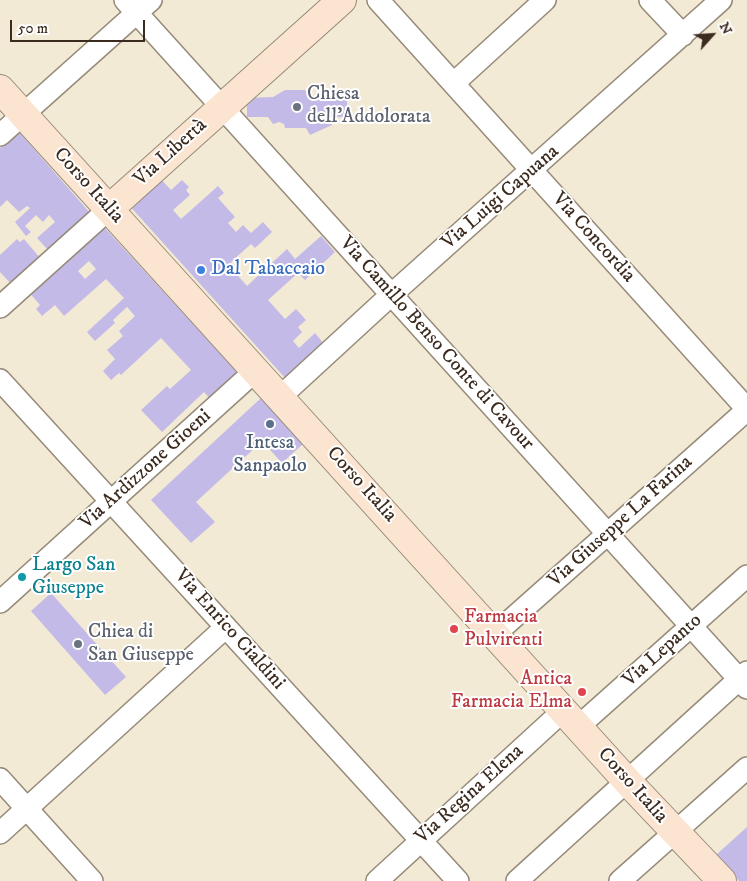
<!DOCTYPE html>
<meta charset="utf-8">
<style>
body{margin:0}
#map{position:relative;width:747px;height:881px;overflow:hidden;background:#f2ead4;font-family:"IM FELL DW Pica",serif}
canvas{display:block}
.north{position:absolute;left:687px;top:10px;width:50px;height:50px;-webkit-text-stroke:4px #fff;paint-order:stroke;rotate:64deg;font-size:14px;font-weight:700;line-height:20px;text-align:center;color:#3b2a1e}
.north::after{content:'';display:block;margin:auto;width:18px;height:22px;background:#3b2a1e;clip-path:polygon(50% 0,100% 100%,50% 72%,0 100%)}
.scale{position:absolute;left:10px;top:20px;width:135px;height:22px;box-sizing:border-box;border:2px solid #3b2a1e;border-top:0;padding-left:6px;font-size:15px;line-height:18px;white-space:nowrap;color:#3b2a1e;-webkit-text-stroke:4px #fff;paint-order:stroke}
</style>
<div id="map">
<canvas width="747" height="881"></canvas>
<div class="north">N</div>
<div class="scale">50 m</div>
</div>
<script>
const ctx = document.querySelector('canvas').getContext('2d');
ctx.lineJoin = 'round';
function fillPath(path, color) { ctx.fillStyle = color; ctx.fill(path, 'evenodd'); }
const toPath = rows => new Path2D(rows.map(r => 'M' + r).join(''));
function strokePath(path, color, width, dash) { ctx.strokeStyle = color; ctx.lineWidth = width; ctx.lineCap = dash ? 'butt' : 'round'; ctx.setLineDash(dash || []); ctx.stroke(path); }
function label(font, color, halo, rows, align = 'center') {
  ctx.font = font + ' "IM FELL DW Pica",serif'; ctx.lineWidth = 4; ctx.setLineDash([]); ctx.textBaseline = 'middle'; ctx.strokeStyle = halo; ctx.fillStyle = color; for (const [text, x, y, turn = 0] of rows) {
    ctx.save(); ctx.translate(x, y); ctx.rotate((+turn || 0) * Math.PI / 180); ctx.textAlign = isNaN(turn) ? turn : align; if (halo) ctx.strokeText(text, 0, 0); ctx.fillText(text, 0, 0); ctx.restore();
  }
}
const building = toPath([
 [285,90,305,90,316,97,347,97,347,117,331,117,332,125,310,135,306,128,285,128,284,124,279,122,273,124,268,117,247,117,247,98,273,97],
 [18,131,91,214,49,251,37,238,55,222,49,215,43,222,36,215,25,226,31,232,26,236,15,222,30,208,27,206,19,212,7,200,0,207,0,148],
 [157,175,171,190,182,180,189,187,186,190,190,195,173,210,181,219,218,186,224,193,218,198,235,217,228,223,236,232,243,225,251,233,263,222,272,232,255,248,251,244,231,262,235,267,232,269,247,286,287,249,295,259,321,236,335,252,305,280,298,273,268,300,285,319,296,309,306,320,298,327,302,332,293,341,299,348,315,333,324,344,286,379,127,203],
 [103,226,238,373,210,399,204,392,162,432,141,410,167,386,170,389,191,370,161,338,121,375,119,373,111,380,103,371,115,359,107,350,123,336,119,331,135,316,127,307,113,320,115,323,95,341,87,332,124,298,106,279,64,316,55,305,42,316,36,309,40,305,28,291],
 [89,261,96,269,85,279,78,271],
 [17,239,20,242,24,239,41,259,12,285,0,272,0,255],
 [261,398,303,444,282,463,262,441,243,459,246,462,239,469,236,465,196,502,215,522,191,543,151,500],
 [51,593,126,677,105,695,31,611],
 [747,827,747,881,739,881,716,855]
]);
const street = toPath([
 [125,0,747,688],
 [378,0,747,409],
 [650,0,683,35],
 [454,83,545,0],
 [0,135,151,0],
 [0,307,109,209],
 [0,380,458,881],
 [280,397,391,295,721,0],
 [0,602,255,371],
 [495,634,747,410],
 [579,726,747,576],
 [0,779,92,881],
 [0,833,226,627],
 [377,881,564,710],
 [517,881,747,672],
 [620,881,747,768]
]);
const secondary = toPath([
 [0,89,627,781,722,881],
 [109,209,342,0]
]);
const markers = [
 [297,107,5,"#6b7280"],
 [201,270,5,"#3f7fe0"],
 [270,424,5,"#5c6f8a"],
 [22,577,5,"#0f9aa8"],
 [454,629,5,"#e0444e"],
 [78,644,5,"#6b7280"],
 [582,692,5,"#e0444e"]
];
const worshipNames = [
 ["Chiesa",307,95],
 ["dell'Addolorata",307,118],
 ["Chiea di",88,633],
 ["San Giuseppe",88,656]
];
const streetNames = [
 ["Via Libertà",171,153,-42],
 ["Corso Italia",88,186,48],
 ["Via Luigi Capuana",501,198,-41],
 ["Via Concordia",593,238,48],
 ["Via Camillo Benso Conte di Cavour",436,344,48],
 ["Via Ardizzone Gioeni",146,470,-42],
 ["Corso Italia",361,485,48],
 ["Via Giuseppe La Farina",621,522,-42],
 ["Via Enrico Cialdini",229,630,48],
 ["Via Lepanto",663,651,-42],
 ["Corso Italia",632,786,48],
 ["Via Regina Elena",470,795,-42]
];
const shopNames = [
 ["Dal Tabaccaio",211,270]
];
const serviceNames = [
 ["Intesa",270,444],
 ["Sanpaolo",270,467]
];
const cultureNames = [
 ["Largo San",32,566],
 ["Giuseppe",32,589]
];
const healthNames = [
 ["Farmacia",464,618],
 ["Pulvirenti",464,641],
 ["Antica",572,680,"right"],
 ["Farmacia Elma",572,703,"right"]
];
fillPath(building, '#c4bae8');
strokePath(street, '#968a79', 24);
strokePath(secondary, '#968a79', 30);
strokePath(street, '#fff', 21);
strokePath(secondary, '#fce5d0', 28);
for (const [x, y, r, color] of markers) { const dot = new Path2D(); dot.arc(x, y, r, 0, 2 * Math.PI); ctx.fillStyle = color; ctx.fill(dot); strokePath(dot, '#fff', 2); }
label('20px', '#5b616d', '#fff', worshipNames, 'left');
label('20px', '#3b2a1e', '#fff', streetNames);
label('20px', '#366cbe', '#fff', shopNames, 'left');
label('20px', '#4e5e75', '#fff', serviceNames);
label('20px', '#0d838f', '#fff', cultureNames, 'left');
label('20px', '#be3a42', '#fff', healthNames, 'left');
</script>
